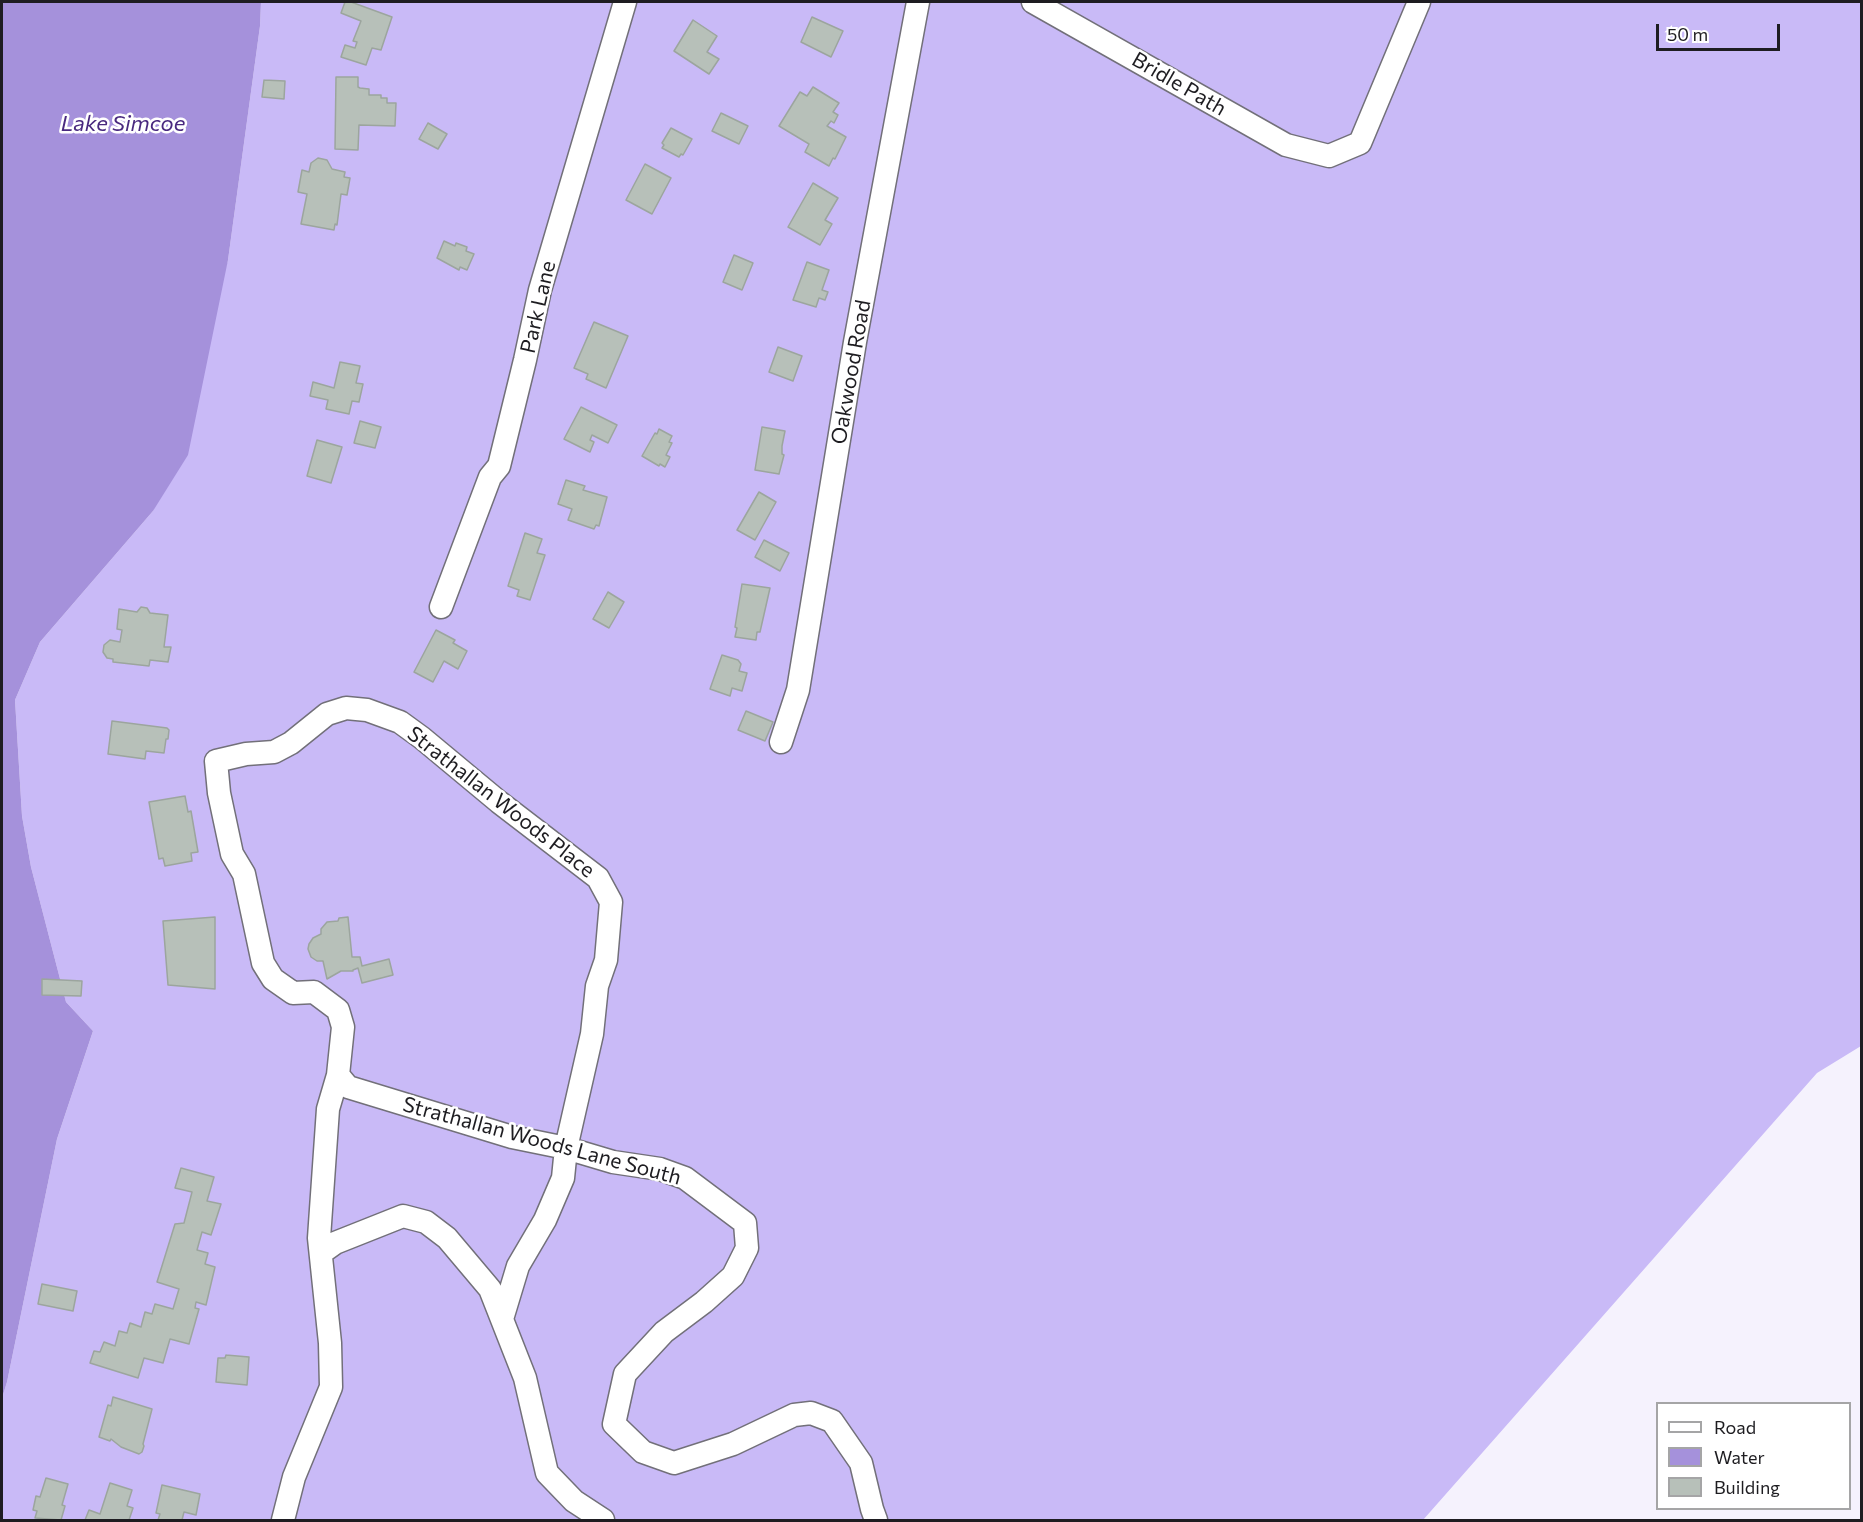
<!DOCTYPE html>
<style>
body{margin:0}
#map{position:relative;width:1863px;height:1522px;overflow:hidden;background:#f5f2fd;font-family:Commissioner,sans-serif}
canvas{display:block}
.frame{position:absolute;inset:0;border:3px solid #1e1d21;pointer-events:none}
.legend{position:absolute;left:1656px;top:1402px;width:195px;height:108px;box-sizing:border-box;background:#fff;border:2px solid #a5a5a6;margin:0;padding:8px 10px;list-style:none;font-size:18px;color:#1e1d21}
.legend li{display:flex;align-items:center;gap:12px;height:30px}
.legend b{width:30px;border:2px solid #a5a5a6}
.scale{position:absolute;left:1656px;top:24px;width:124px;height:27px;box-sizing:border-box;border:3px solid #1e1d21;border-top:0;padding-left:8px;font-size:18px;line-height:21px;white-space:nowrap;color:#1e1d21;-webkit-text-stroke:4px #fff;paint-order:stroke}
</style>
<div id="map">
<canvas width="1863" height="1522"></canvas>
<div class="frame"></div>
<ul class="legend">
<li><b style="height:8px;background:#fff"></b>Road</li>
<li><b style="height:16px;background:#a591db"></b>Water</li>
<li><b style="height:16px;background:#b7c0b9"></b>Building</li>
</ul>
<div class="scale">50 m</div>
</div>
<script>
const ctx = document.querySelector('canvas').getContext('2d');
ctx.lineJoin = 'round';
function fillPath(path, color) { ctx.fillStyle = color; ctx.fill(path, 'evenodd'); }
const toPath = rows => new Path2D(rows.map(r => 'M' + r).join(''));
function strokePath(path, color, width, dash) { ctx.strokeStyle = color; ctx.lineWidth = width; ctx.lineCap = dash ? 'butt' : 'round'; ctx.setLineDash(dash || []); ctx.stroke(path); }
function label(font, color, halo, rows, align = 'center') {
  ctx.font = font + ' Commissioner,sans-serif'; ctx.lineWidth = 5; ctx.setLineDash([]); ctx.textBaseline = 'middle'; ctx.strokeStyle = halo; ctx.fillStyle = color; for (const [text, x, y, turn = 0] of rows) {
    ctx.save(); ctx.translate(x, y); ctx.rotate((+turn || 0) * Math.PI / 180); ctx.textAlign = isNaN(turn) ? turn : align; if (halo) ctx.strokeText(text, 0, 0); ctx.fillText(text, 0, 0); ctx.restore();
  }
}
const forest = toPath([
 [261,2,1861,2,1861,1046,1817,1073,1423,1520,2,1520,2,1398,7,1382,57,1139,93,1031,66,1002,31,867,22,816,15,700,40,642,153,511,228,260,260,26]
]);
const water = toPath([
 [2,2,261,2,260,26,228,260,188,455,153,511,40,642,15,700,22,816,31,867,66,1002,93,1031,57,1139,7,1382,2,1398]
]);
const building = toPath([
 [345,2,351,2,392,17,381,50,372,48,366,65,341,57,345,45,355,48,357,42,353,41,361,21,341,13,345,2],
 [812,17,843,31,831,57,801,42,812,17],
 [693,20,717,36,707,52,719,59,709,74,674,51,693,20],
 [336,77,358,77,358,87,360,88,369,89,369,95,381,95,381,98,387,98,387,103,396,103,395,126,359,125,358,150,335,149,336,77],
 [264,80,285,81,284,99,262,97,264,80],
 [813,87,839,103,833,112,838,115,834,123,831,121,827,126,846,137,835,159,833,158,829,166,805,152,809,144,779,126,800,92,807,96,813,87],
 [721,113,748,126,739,144,712,131,721,113],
 [428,123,447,134,438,149,419,139,428,123],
 [671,128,692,139,683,155,681,154,679,157,662,148,664,145,662,143,671,128],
 [318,158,327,160,332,169,345,172,344,177,350,178,347,195,341,194,337,225,335,224,334,230,301,224,307,194,298,192,302,170,309,172,311,163,318,158],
 [645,164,671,178,652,214,626,200,645,164],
 [813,183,838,198,825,220,832,224,820,245,788,227,813,183],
 [444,241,455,246,456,243,467,247,466,251,474,254,467,270,460,267,459,270,437,258,444,241],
 [734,255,753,263,742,290,723,282,734,255],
 [807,262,829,270,822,290,828,292,825,300,819,298,816,307,793,300,807,262],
 [594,322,628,336,606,388,586,379,588,374,574,368,594,322],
 [778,347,802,356,793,381,769,372,778,347],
 [340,362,360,366,356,383,363,384,359,402,352,401,349,414,326,409,328,400,310,396,313,382,334,388,340,362],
 [581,407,617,425,608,443,592,435,590,440,594,442,590,452,564,439,581,407],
 [360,421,381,427,375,448,354,443,360,421],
 [762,427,785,431,782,446,782,454,784,455,779,474,755,470,762,427],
 [659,429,672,436,669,442,672,443,666,455,670,457,665,467,660,464,659,466,642,456,655,433,657,434,659,429],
 [317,440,342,447,331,483,307,476,317,440],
 [566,480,585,486,583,490,607,497,599,526,596,525,594,529,568,520,572,509,558,504,566,480],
 [759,492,776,502,755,540,737,530,759,492],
 [525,533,542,539,537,553,545,555,530,600,517,596,519,590,508,586,525,533],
 [764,540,789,553,780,571,755,557,764,540],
 [742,584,770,588,760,632,757,632,756,640,735,637,737,628,735,627,742,584],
 [608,592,624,602,609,628,593,619,608,592],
 [141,607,147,608,150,613,168,615,164,647,171,647,168,662,150,660,149,666,113,662,113,659,107,658,103,652,104,645,110,640,120,642,122,630,117,629,119,609,137,612,141,607],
 [436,630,455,640,453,643,467,651,458,669,444,661,433,682,414,672,436,630],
 [722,655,738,660,741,664,739,671,747,673,742,691,732,688,730,696,710,689,722,655],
 [746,711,773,722,765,741,738,730,746,711],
 [112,721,167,728,169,730,168,739,166,739,164,753,146,751,145,759,108,754,112,721],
 [185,796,188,812,191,811,198,852,191,853,192,861,165,866,163,858,159,859,149,802,185,796],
 [215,917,215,989,168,985,163,921,215,917],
 [348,917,352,957,360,957,362,966,389,959,393,975,362,983,358,968,353,970,353,971,341,971,327,979,323,961,317,961,311,957,308,949,309,944,313,938,321,934,321,929,327,922,338,921,339,918,348,917],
 [42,979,82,981,81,996,42,995,42,979],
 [181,1168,214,1177,207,1201,221,1204,211,1235,202,1232,197,1250,208,1253,205,1264,215,1267,206,1305,196,1302,195,1308,199,1309,189,1344,170,1339,163,1363,144,1358,138,1378,90,1363,94,1351,100,1352,104,1342,115,1346,119,1331,127,1333,130,1323,141,1327,145,1312,152,1314,155,1304,173,1309,179,1289,157,1282,175,1224,184,1223,192,1192,175,1188,181,1168],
 [42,1284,77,1291,73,1311,38,1304,42,1284],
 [226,1355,249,1357,247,1385,216,1382,218,1358,225,1358,226,1355],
 [113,1397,152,1409,143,1444,144,1446,142,1452,139,1454,121,1447,111,1439,110,1441,99,1437,108,1405,111,1406,113,1397],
 [46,1478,68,1484,62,1505,65,1506,61,1520,35,1518,37,1511,33,1510,36,1496,40,1497,46,1478],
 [110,1483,132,1490,127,1506,133,1508,129,1520,85,1520,89,1510,100,1514,110,1483],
 [162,1485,200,1494,196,1515,184,1512,182,1520,158,1520,160,1514,156,1513,162,1485]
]);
const minor = toPath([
 [1033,2,1286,145,1329,156,1360,143,1419,2],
 [441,607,490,477,499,466,525,360,540,290,625,2],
 [781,742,798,690,855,342,918,2],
 [338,1075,348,1087,512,1137,566,1148,613,1162,660,1169,685,1178,745,1223,747,1248,733,1276,704,1302,664,1332,625,1374,614,1424,643,1452,674,1463,733,1444,794,1415,811,1413,832,1421,861,1463,872,1509,876,1520],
 [321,1253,335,1243,403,1216,426,1222,447,1238,490,1289,525,1378,547,1473,574,1501,603,1520],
 [283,1520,294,1477,331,1387,330,1343,319,1238,328,1109,338,1075,343,1027,338,1010,314,992,293,993,273,979,263,963,244,874,232,854,219,793,216,761,246,754,274,752,291,743,327,714,346,708,367,710,400,722,422,738,499,802,598,878,611,902,606,960,597,986,592,1034,566,1148,563,1178,545,1220,518,1266,502,1319]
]);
const streetNames = [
 ["Bridle Path",1179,84,30],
 ["Park Lane",538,307,-77],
 ["Oakwood Road",851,372,-80],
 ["Strathallan Woods Place",501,802,38],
 ["Strathallan Woods Lane South",542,1141,15]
];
const waterNames = [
 ["Lake Simcoe",123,124]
];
fillPath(forest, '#c9baf7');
fillPath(water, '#a591db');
fillPath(building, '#b7c0b9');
strokePath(building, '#9ca59e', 1.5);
strokePath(minor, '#727079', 25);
strokePath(minor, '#fff', 22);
label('21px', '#1e1d21', '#fff', streetNames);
label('italic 22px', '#49297f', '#fff', waterNames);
</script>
